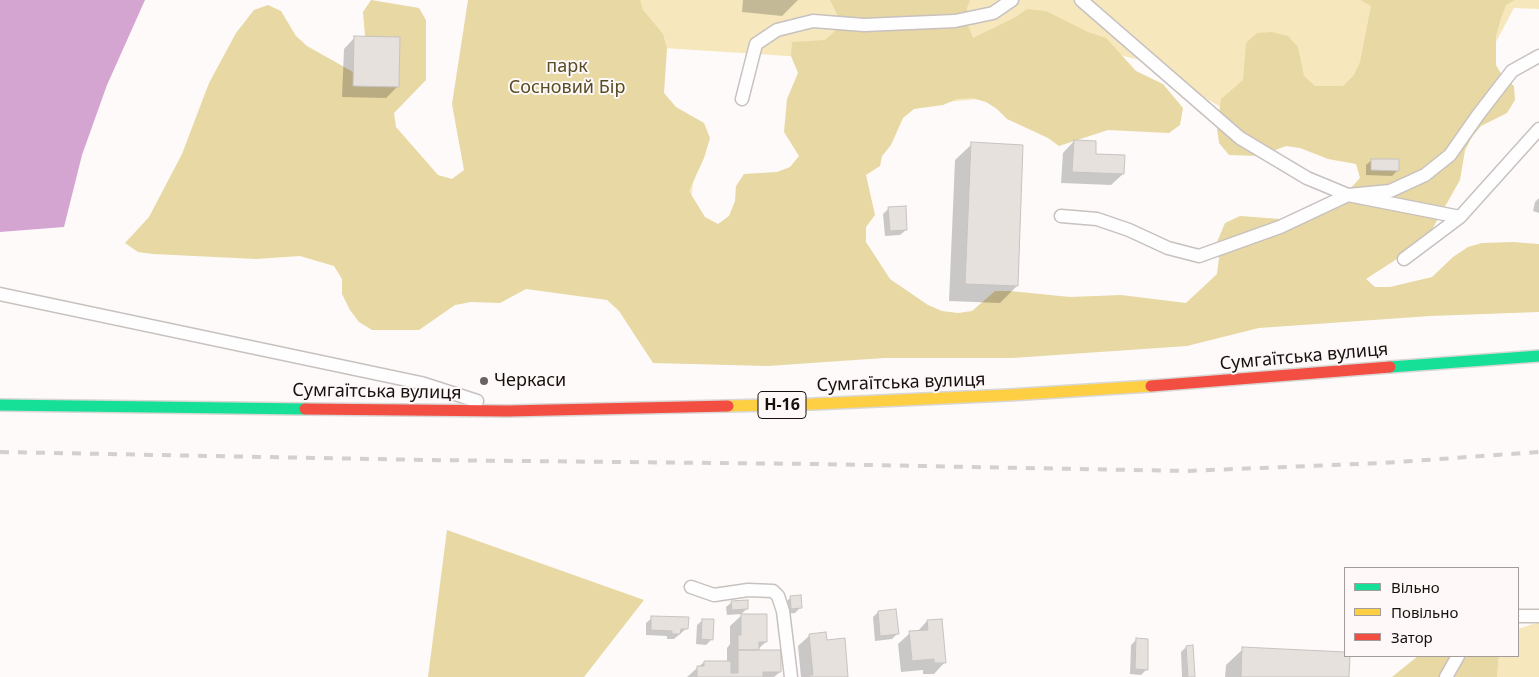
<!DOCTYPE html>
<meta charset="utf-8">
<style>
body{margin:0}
#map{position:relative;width:1539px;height:677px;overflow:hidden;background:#fdfaf9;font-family:"Noto Sans",sans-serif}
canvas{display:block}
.legend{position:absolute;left:1344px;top:567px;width:175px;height:90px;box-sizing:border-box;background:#fef9f8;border:1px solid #a29c9a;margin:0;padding:6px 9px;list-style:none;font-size:15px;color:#18100e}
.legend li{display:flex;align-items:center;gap:10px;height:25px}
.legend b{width:25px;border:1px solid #a29c9a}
</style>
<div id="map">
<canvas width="1539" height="677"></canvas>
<ul class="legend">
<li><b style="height:6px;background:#16e098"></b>Вільно</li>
<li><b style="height:6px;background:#ffcf43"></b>Повільно</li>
<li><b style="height:6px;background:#f24e42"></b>Затор</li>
</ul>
</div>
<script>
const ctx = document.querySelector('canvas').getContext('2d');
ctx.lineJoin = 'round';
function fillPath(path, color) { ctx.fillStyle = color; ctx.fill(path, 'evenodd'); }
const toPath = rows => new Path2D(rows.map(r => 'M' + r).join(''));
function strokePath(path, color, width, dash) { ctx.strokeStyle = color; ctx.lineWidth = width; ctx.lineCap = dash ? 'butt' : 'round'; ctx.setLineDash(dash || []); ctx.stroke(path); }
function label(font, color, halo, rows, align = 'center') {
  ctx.font = font + ' "Noto Sans",sans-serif'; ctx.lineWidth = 4; ctx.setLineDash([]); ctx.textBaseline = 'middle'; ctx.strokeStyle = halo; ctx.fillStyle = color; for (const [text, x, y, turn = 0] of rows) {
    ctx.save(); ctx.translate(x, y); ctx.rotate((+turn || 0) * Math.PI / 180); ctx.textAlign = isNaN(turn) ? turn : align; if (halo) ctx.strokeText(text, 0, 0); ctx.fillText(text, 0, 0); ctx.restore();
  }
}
const green = toPath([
 [480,0,1539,0,1539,9,1514,8,1464,102,1260,130,1140,60,1073,44,979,99,912,105,866,61,648,47,643,93,697,149,683,268],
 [1539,622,1539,677,1497,677,1499,656,1518,656,1518,629]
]);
const forest = toPath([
 [371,0,419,8,426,20,426,80,394,113,396,127,438,175,452,179,464,170,452,104,468,0,640,0,643,10,663,34,667,49,664,93,676,107,704,123,710,138,704,158,689,191,705,217,718,224,729,216,735,201,736,186,744,174,777,172,790,167,799,156,784,132,787,99,798,73,791,56,792,42,825,40,836,30,837,14,830,0,970,0,967,8,967,23,973,38,1016,17,1027,9,1046,11,1088,32,1106,38,1136,71,1163,84,1183,108,1180,125,1169,133,1108,130,1059,146,1048,138,1007,119,997,109,986,102,972,98,957,99,943,105,914,109,903,118,891,145,882,156,880,166,866,175,875,215,866,227,866,242,890,279,928,305,942,311,958,313,972,311,995,291,1010,291,1070,297,1121,295,1186,303,1217,274,1219,258,1217,242,1225,223,1240,216,1307,221,1332,208,1360,178,1356,164,1328,159,1300,148,1286,146,1260,156,1229,155,1219,143,1217,129,1221,99,1243,80,1246,43,1257,33,1272,32,1288,36,1298,47,1304,76,1315,86,1343,86,1354,75,1360,62,1371,6,1361,0,1515,0,1506,5,1501,18,1496,36,1496,65,1503,77,1514,86,1515,100,1507,113,1481,126,1472,137,1465,150,1460,180,1426,240,1366,279,1375,287,1390,287,1432,277,1453,257,1468,247,1482,243,1513,242,1539,244,1539,312,1430,316,1259,328,1187,346,1012,358,884,358,768,366,653,363,619,311,607,300,526,289,500,303,471,302,455,305,419,330,372,330,359,322,350,310,342,294,342,279,334,266,300,256,256,259,153,254,138,252,125,243,149,217,182,154,209,83,236,33,254,10,268,5,281,11,296,36,307,46,362,77,367,59,363,12],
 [447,530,644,600,584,677,428,677],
 [1418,656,1499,656,1497,677,1392,677]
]);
const water = toPath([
 [0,0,145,0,107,85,82,155,64,227,0,232]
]);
const shadow = toPath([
 [743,0,798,0,782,16,742,12],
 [355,37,398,86,386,98,342,97,344,49],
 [1074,141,1094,155,1123,174,1111,185,1061,183,1063,153],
 [972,144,1017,286,1000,303,949,301,955,160],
 [1372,160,1398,170,1392,176,1366,175,1366,165],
 [1539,198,1539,213,1533,211,1535,202],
 [889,208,906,230,900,235,885,236,883,214],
 [791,597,801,607,795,613,786,614,785,603],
 [732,602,747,609,741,614,727,615,726,607],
 [878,612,898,633,892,639,875,641,873,617],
 [742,615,766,642,756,651,780,672,774,677,687,677,704,662,727,662,727,648,730,644,730,626],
 [652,618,687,628,674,639,667,639,667,636,646,635,646,623],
 [703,620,712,639,706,645,696,644,697,625],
 [927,621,945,662,934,674,923,674,923,670,901,672,898,644,910,633,917,632],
 [810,635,826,641,847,677,801,677,798,646],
 [1136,640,1147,669,1141,675,1130,674,1131,645],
 [1186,647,1193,677,1182,677,1181,652],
 [1243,649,1345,654,1345,656,1349,656,1348,677,1225,677,1226,665]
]);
const building = toPath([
 [354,36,400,37,399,87,353,86,354,36],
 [1074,140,1096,141,1096,154,1125,155,1124,174,1072,172,1074,140],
 [971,142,1023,145,1018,286,965,284,971,142],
 [1371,159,1399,159,1399,171,1371,170,1371,159],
 [906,206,907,230,890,231,888,207,906,206],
 [801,595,802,608,791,609,790,596,801,595],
 [748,600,748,609,732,610,731,601,748,600],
 [896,609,899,634,880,636,878,611,896,609],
 [741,614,767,614,767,642,759,642,759,650,738,650,738,635,741,635,741,614],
 [651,616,689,617,688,629,681,629,680,634,672,634,672,631,651,630,651,616],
 [702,619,714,619,713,640,701,639,702,619],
 [942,619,946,663,934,663,934,659,912,661,909,631,928,630,927,620,942,619],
 [826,632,827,640,845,638,848,677,810,677,809,675,813,675,809,634,826,632],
 [1136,638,1148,639,1148,670,1135,669,1136,638],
 [1193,645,1195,677,1188,677,1186,646,1193,645],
 [1242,647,1345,652,1345,656,1350,656,1349,677,1241,677,1242,647],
 [738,650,781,650,781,672,763,672,763,677,697,677,697,666,704,666,704,661,731,661,731,673,738,673,738,650]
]);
const lane = toPath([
 [1081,0,1240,138,1307,178,1348,195,1460,217],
 [742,99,756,44,777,30,813,21,864,25,955,21,993,13,1012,0],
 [1061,216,1097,219,1129,230,1168,248,1199,256,1280,227,1348,195,1390,191,1425,175,1450,155,1478,115,1512,71,1539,56],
 [1404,259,1460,217,1539,129],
 [0,294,421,383,477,401],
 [691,587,714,595,748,590,773,591,778,596,783,611,791,677],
 [1518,616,1539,616],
 [1446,677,1458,656]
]);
const fast = toPath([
 [1390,367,1539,356],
 [0,405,305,409]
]);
const slow = toPath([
 [728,406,814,404,1009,395,1151,386]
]);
const jam = toPath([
 [1151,386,1390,367],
 [305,409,508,411,728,406]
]);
const rail = toPath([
 [0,452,425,460,814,464,1186,471,1383,463,1539,452]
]);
const markers = [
 [484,381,5,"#686260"]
];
const shields = [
 [782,405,48]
];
const shieldNames = [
 ["Н-16",782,405]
];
const parkNames = [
 ["парк",567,67],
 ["Сосновий Бір",567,88]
];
const streetNames = [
 ["Сумгаїтська вулиця",1304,357,-5],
 ["Сумгаїтська вулиця",901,383,-2],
 ["Сумгаїтська вулиця",377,392,1]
];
const poiNames = [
 ["Черкаси",494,381]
];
fillPath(green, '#f6e8bc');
fillPath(forest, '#e8d8a3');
fillPath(water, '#d5a5d2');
fillPath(shadow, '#0003');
fillPath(building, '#e6e1dd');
strokePath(building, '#c7c3c0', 1);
strokePath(lane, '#c7c1bf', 15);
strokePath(fast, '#d9d7d6', 14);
strokePath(slow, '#d9d7d6', 14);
strokePath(jam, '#d9d7d6', 14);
strokePath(lane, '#fffefe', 12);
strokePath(fast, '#16e098', 11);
strokePath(slow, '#ffcf43', 11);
strokePath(jam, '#f24e42', 11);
strokePath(rail, '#d2d0d0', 4, [9, 9]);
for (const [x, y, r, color] of markers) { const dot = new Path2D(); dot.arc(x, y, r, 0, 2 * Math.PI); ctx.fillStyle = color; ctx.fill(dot); strokePath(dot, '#fef9f8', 2); }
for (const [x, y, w] of shields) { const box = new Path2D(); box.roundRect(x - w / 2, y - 13.5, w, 27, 4); ctx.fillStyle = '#fef9f8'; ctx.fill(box); strokePath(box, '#18100e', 1); }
label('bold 16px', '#18100e', null, shieldNames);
label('18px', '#574c24', '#fef9f8', parkNames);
label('18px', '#18100e', '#fef9f8', streetNames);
label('18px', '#18100e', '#fef9f8', poiNames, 'left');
</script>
